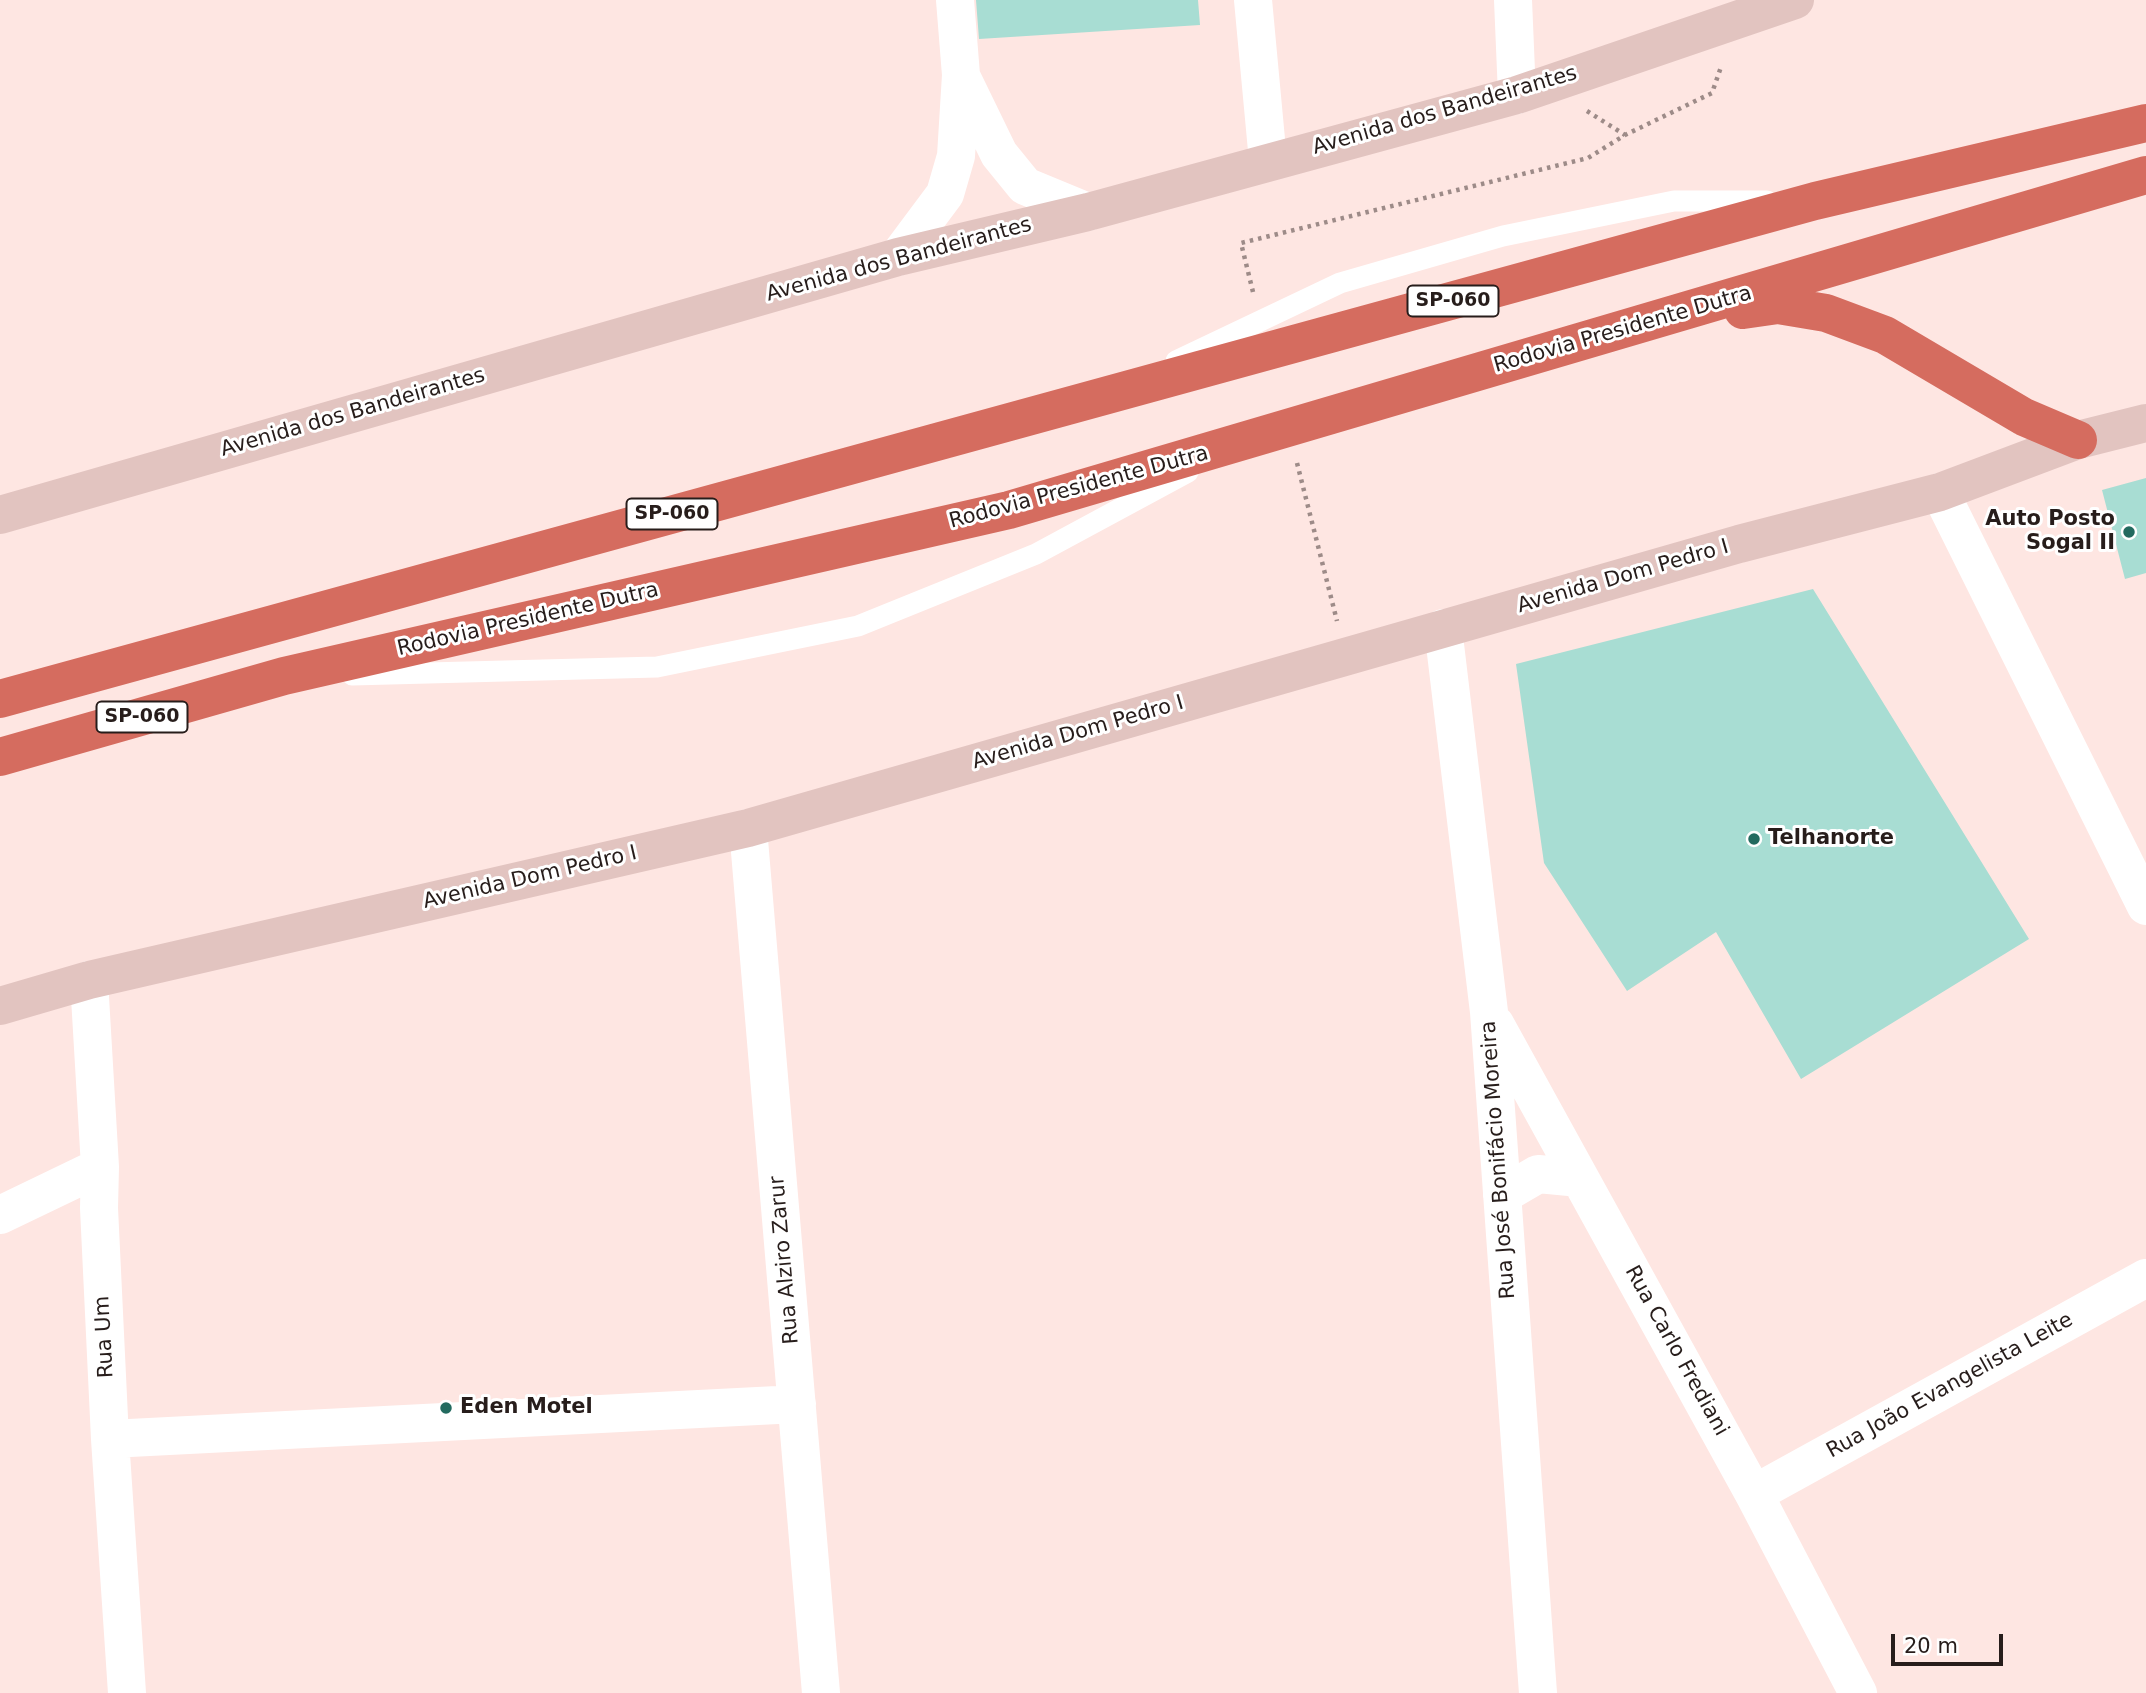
<!DOCTYPE html>
<meta charset="utf-8">
<style>
body{margin:0}
#map{position:relative;width:2146px;height:1693px;overflow:hidden;background:#fee6e2;font-family:"DejaVu Sans",sans-serif}
canvas{display:block}
.scale{position:absolute;left:1891px;top:1634px;width:112px;height:32px;box-sizing:border-box;border:4px solid #271d1b;border-top:0;padding-left:9px;font-size:21px;line-height:24px;white-space:nowrap;color:#271d1b;-webkit-text-stroke:5px #fff;paint-order:stroke}
</style>
<div id="map">
<canvas width="2146" height="1693"></canvas>
<div class="scale">20 m</div>
</div>
<script>
const ctx = document.querySelector('canvas').getContext('2d');
ctx.lineJoin = 'round';
function fillPath(path, color) { ctx.fillStyle = color; ctx.fill(path, 'evenodd'); }
const toPath = rows => new Path2D(rows.map(r => 'M' + r).join(''));
function strokePath(path, color, width, dash) { ctx.strokeStyle = color; ctx.lineWidth = width; ctx.lineCap = dash ? 'butt' : 'round'; ctx.setLineDash(dash || []); ctx.stroke(path); }
function label(font, color, halo, rows, align = 'center') {
  ctx.font = font + ' "DejaVu Sans",sans-serif'; ctx.lineWidth = 6; ctx.setLineDash([]); ctx.textBaseline = 'middle'; ctx.strokeStyle = halo; ctx.fillStyle = color; for (const [text, x, y, turn = 0] of rows) {
    ctx.save(); ctx.translate(x, y); ctx.rotate((+turn || 0) * Math.PI / 180); ctx.textAlign = isNaN(turn) ? turn : align; if (halo) ctx.strokeText(text, 0, 0); ctx.fillText(text, 0, 0); ctx.restore();
  }
}
const building = toPath([
 [976,0,1198,0,1200,25,979,39],
 [2146,478,2146,573,2125,579,2102,490],
 [1813,589,2029,939,1801,1079,1716,932,1627,991,1544,863,1516,664]
]);
const path = toPath([
 [1587,111,1625,135],
 [1253,292,1241,243,1588,158,1625,135,1712,93,1721,67],
 [1297,463,1337,621]
]);
const service = toPath([
 [1176,361,1340,283,1503,236,1674,201,1767,201],
 [352,675,657,667,858,626,1036,554,1188,472]
]);
const minor = toPath([
 [1253,0,1268,161],
 [1513,0,1517,95],
 [963,80,999,154,1025,186,1088,212],
 [898,257,945,194,956,156,961,75,955,0],
 [1940,492,2146,906],
 [1443,628,1489,1012,1538,1693],
 [748,828,821,1693],
 [89,980,100,1167,99,1208,110,1439,127,1693],
 [1495,1024,1754,1494,1858,1693],
 [1502,1195,1538,1174,1580,1178],
 [0,1215,100,1167],
 [110,1439,797,1404],
 [1754,1494,2146,1278]
]);
const secondary = toPath([
 [0,515,898,257,1088,212,1517,95,1795,0],
 [0,1006,89,980,748,828,1739,544,1940,492,2078,440,2146,423]
]);
const motorway = toPath([
 [1743,310,1778,305,1826,313,1885,335,2024,417,2078,440],
 [0,699,1815,201,2146,123],
 [0,757,284,676,1009,510,2146,175]
]);
const markers = [
 [2129,532,7,"#236a5f"],
 [1754,839,7,"#236a5f"],
 [446,1408,7,"#236a5f"]
];
const shields = [
 [1453,301,91],
 [672,514,91],
 [142,717,91]
];
const shieldNames = [
 ["SP-060",1453,301],
 ["SP-060",672,514],
 ["SP-060",142,717]
];
const streetNames = [
 ["Avenida dos Bandeirantes",1445,111,-16],
 ["Avenida dos Bandeirantes",899,260,-15],
 ["Rodovia Presidente Dutra",1623,330,-16],
 ["Avenida dos Bandeirantes",353,413,-16],
 ["Rodovia Presidente Dutra",1079,488,-15],
 ["Avenida Dom Pedro I",1623,577,-16],
 ["Rodovia Presidente Dutra",528,620,-13],
 ["Avenida Dom Pedro I",1078,733,-16],
 ["Avenida Dom Pedro I",530,878,-13],
 ["Rua José Bonifácio Moreira",1499,1160,-94],
 ["Rua Alziro Zarur",785,1260,-95],
 ["Rua Um",105,1337,-93],
 ["Rua Carlo Frediani",1676,1351,61],
 ["Rua João Evangelista Leite",1950,1386,-29]
];
const poiNames = [
 ["Auto Posto",2115,520,"right"],
 ["Sogal II",2115,544,"right"],
 ["Telhanorte",1768,839],
 ["Eden Motel",460,1408]
];
fillPath(building, '#a8ddd3');
strokePath(path, '#9d8b88', 4.5, [3.5, 5]);
strokePath(service, '#fff', 21);
strokePath(minor, '#fff', 38);
strokePath(secondary, '#e2c4c0', 38);
strokePath(motorway, '#d56c5f', 38);
for (const [x, y, r, color] of markers) { const dot = new Path2D(); dot.arc(x, y, r, 0, 2 * Math.PI); ctx.fillStyle = color; ctx.fill(dot); strokePath(dot, '#fff', 2.5); }
for (const [x, y, w] of shields) { const box = new Path2D(); box.roundRect(x - w / 2, y - 15.5, w, 31, 5); ctx.fillStyle = '#fff'; ctx.fill(box); strokePath(box, '#271d1b', 2); }
label('bold 19px', '#271d1b', null, shieldNames);
label('21px', '#271d1b', '#fff', streetNames);
label('bold 21px', '#271d1b', '#fff', poiNames, 'left');
</script>
